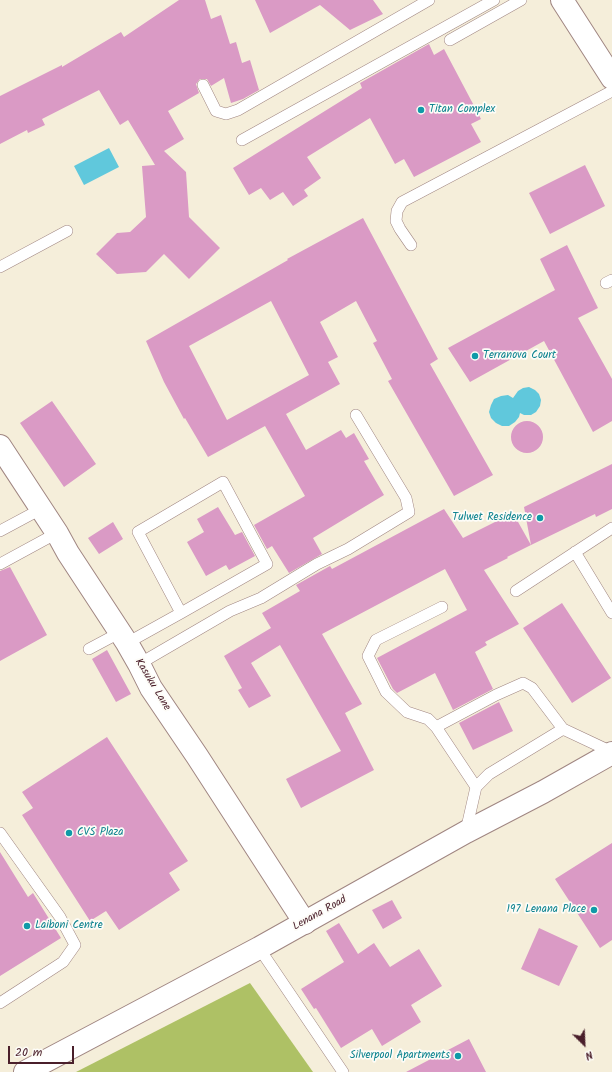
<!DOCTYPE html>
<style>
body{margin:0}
#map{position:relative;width:612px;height:1072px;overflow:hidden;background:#f5eeda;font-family:Kalam,sans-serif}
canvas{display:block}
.north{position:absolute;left:564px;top:1024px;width:40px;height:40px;-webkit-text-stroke:3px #fdfcf7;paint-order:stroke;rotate:156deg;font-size:11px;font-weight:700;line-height:16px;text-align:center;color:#4a1f2b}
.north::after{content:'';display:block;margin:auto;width:14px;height:18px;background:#4a1f2b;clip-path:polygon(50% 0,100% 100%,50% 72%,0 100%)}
.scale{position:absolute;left:8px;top:1046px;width:66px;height:18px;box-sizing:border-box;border:2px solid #4a1f2b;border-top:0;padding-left:5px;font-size:12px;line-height:14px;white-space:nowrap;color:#4a1f2b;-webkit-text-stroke:3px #fdfcf7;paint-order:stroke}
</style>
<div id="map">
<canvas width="612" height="1072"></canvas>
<div class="north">N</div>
<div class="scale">20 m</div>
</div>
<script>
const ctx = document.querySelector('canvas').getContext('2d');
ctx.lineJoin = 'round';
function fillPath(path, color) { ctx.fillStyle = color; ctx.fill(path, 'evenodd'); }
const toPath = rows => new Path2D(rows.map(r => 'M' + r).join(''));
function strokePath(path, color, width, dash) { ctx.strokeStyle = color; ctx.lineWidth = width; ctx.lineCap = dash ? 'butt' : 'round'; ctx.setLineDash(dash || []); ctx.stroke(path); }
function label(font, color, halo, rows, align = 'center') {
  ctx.font = font + ' Kalam,sans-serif'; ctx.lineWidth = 3.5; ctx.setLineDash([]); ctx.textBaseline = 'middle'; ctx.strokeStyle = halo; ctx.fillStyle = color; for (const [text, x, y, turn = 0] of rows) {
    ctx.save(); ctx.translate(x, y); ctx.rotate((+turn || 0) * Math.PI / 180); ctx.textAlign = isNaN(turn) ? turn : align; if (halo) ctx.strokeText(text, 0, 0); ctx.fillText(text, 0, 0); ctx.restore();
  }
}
const green = toPath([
 [250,983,313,1072,76,1072]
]);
const water = toPath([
 [109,148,119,167,84,185,74,166],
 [529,387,535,390,539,394,541,400,540,406,536,412,531,415,524,415,520,413,519,417,515,422,509,426,502,426,496,423,491,418,489,412,491,405,494,399,501,396,508,395,513,398,518,391,523,388]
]);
const building = toPath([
 [179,0,205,0,211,19,221,15,230,44,236,42,242,63,250,60,259,90,243,99,231,103,224,78,211,86,207,79,200,79,196,84,199,93,168,111,184,139,164,151,186,172,189,217,220,248,189,279,164,254,146,272,117,274,96,254,117,233,130,232,146,217,142,166,155,165,128,120,120,125,99,90,42,119,45,125,28,133,27,130,0,144,0,96,62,65,62,67,121,32,124,37],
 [255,0,373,0,383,14,350,30,320,5,270,33],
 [429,44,434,55,444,49,481,119,471,124,481,142,414,177,404,159,395,164,370,118,307,157,321,178,304,190,308,196,293,206,283,192,270,200,261,188,249,195,233,168,362,88,360,83],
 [585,165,605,206,550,234,529,193],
 [363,218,438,359,430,364,493,475,454,496,388,381,392,379,373,343,377,341,356,301,320,322,338,357,328,362,340,384,286,414,306,450,341,430,346,438,354,433,369,459,364,461,384,495,313,538,322,554,289,573,272,546,267,549,254,525,305,496,265,426,208,457,185,418,184,419,164,382,146,341,288,260,287,259],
 [271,301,309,375,227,420,189,346],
 [567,245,598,308,578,318,612,379,612,421,593,432,544,341,470,382,448,348,555,290,540,259],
 [52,401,96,464,64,487,20,423],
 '511 437a16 16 0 1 1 32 0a16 16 0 1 1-32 0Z',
 [612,464,612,509,596,517,595,514,531,545,524,507],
 [218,507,235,535,242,532,255,556,229,570,226,565,206,576,187,542,204,532,197,519],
 [444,509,463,538,513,513,531,545,507,557,508,558,484,570,519,624,485,642,487,645,475,652,493,689,453,710,435,673,397,693,393,689,377,658,467,610,445,569,322,634,362,704,345,713,374,770,301,808,286,779,341,751,280,645,251,663,271,696,249,708,238,690,242,688,224,656,271,628,262,613,300,591,296,585,330,566,332,569],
 [113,522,123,539,99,554,88,538],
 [10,567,47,635,0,661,0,571],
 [562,603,611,678,572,703,523,628],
 [107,650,131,694,116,702,92,659],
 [499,702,513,731,473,750,459,723],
 [107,737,188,861,169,873,180,890,119,930,106,911,90,921,22,815,33,808,22,792],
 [612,843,612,940,600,948,555,879],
 [0,852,28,897,33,893,61,938,0,976],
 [392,900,402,918,383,929,372,910],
 [339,923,358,954,374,943,390,967,419,949,442,986,411,1005,421,1022,382,1046,372,1029,341,1048,316,1008,314,1009,301,989,344,962,326,931],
 [539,928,578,946,559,986,521,969],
 [469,1039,486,1072,406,1072]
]);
const service = toPath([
 [450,40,521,0],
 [203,85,216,111,226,114,238,110,429,0],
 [242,140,494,0],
 [411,245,400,229,396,221,397,211,402,202,612,91],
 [0,267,67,231],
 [606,283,612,280],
 [0,531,41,509],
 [575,552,612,613],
 [0,564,57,533],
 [516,591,612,528],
 [442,607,376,640,368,656,386,692,407,712,428,719,436,727,476,787],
 [127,643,181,613,267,564,223,482,138,532,181,613],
 [89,649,119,633],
 [139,664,230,611,261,598,317,564,348,549,409,512,406,498,356,415],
 [436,727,496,695,523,683,532,688,563,729],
 [466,831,476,787,489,774,563,729,612,752],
 [0,833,60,917,75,945,63,962,0,1003],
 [259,948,343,1072]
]);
const minor = toPath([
 [562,0,612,78],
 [0,446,57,533,68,553,127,643,139,664,151,688,197,756,305,923]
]);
const tertiary = toPath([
 [25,1072,259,948,466,832,543,792,612,753]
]);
const markers = [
 [421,110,4,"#0f9aa8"],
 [475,356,4,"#0f9aa8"],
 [540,518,4,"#0f9aa8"],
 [69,833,4,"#0f9aa8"],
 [594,910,4,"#0f9aa8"],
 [27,926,4,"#0f9aa8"],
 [458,1056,4,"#0f9aa8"]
];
const cultureNames = [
 ["Titan Complex",429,110],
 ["Terranova Court",483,356],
 ["Tulwet Residence",532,518,"right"],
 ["CVS Plaza",77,833],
 ["197 Lenana Place",586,910,"right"],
 ["Laiboni Centre",35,926],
 ["Silverpool Apartments",450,1056,"right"]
];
const streetNames = [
 ["Kasuku Lane",152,685,59],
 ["Lenana Road",320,914,-29]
];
fillPath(green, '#aec165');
fillPath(water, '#60c8dc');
fillPath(building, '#da9ac5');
strokePath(service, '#a08682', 12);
strokePath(minor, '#a08682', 24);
strokePath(tertiary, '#a08682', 24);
strokePath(service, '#fff', 11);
strokePath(minor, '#fff', 22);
strokePath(tertiary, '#fff', 22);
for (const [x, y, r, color] of markers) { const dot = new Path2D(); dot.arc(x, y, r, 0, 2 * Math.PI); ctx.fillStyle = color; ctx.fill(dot); strokePath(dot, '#fdfcf7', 1.5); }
label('11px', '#0d838f', '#fdfcf7', cultureNames, 'left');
label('11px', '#4a1f2b', '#fdfcf7', streetNames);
</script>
